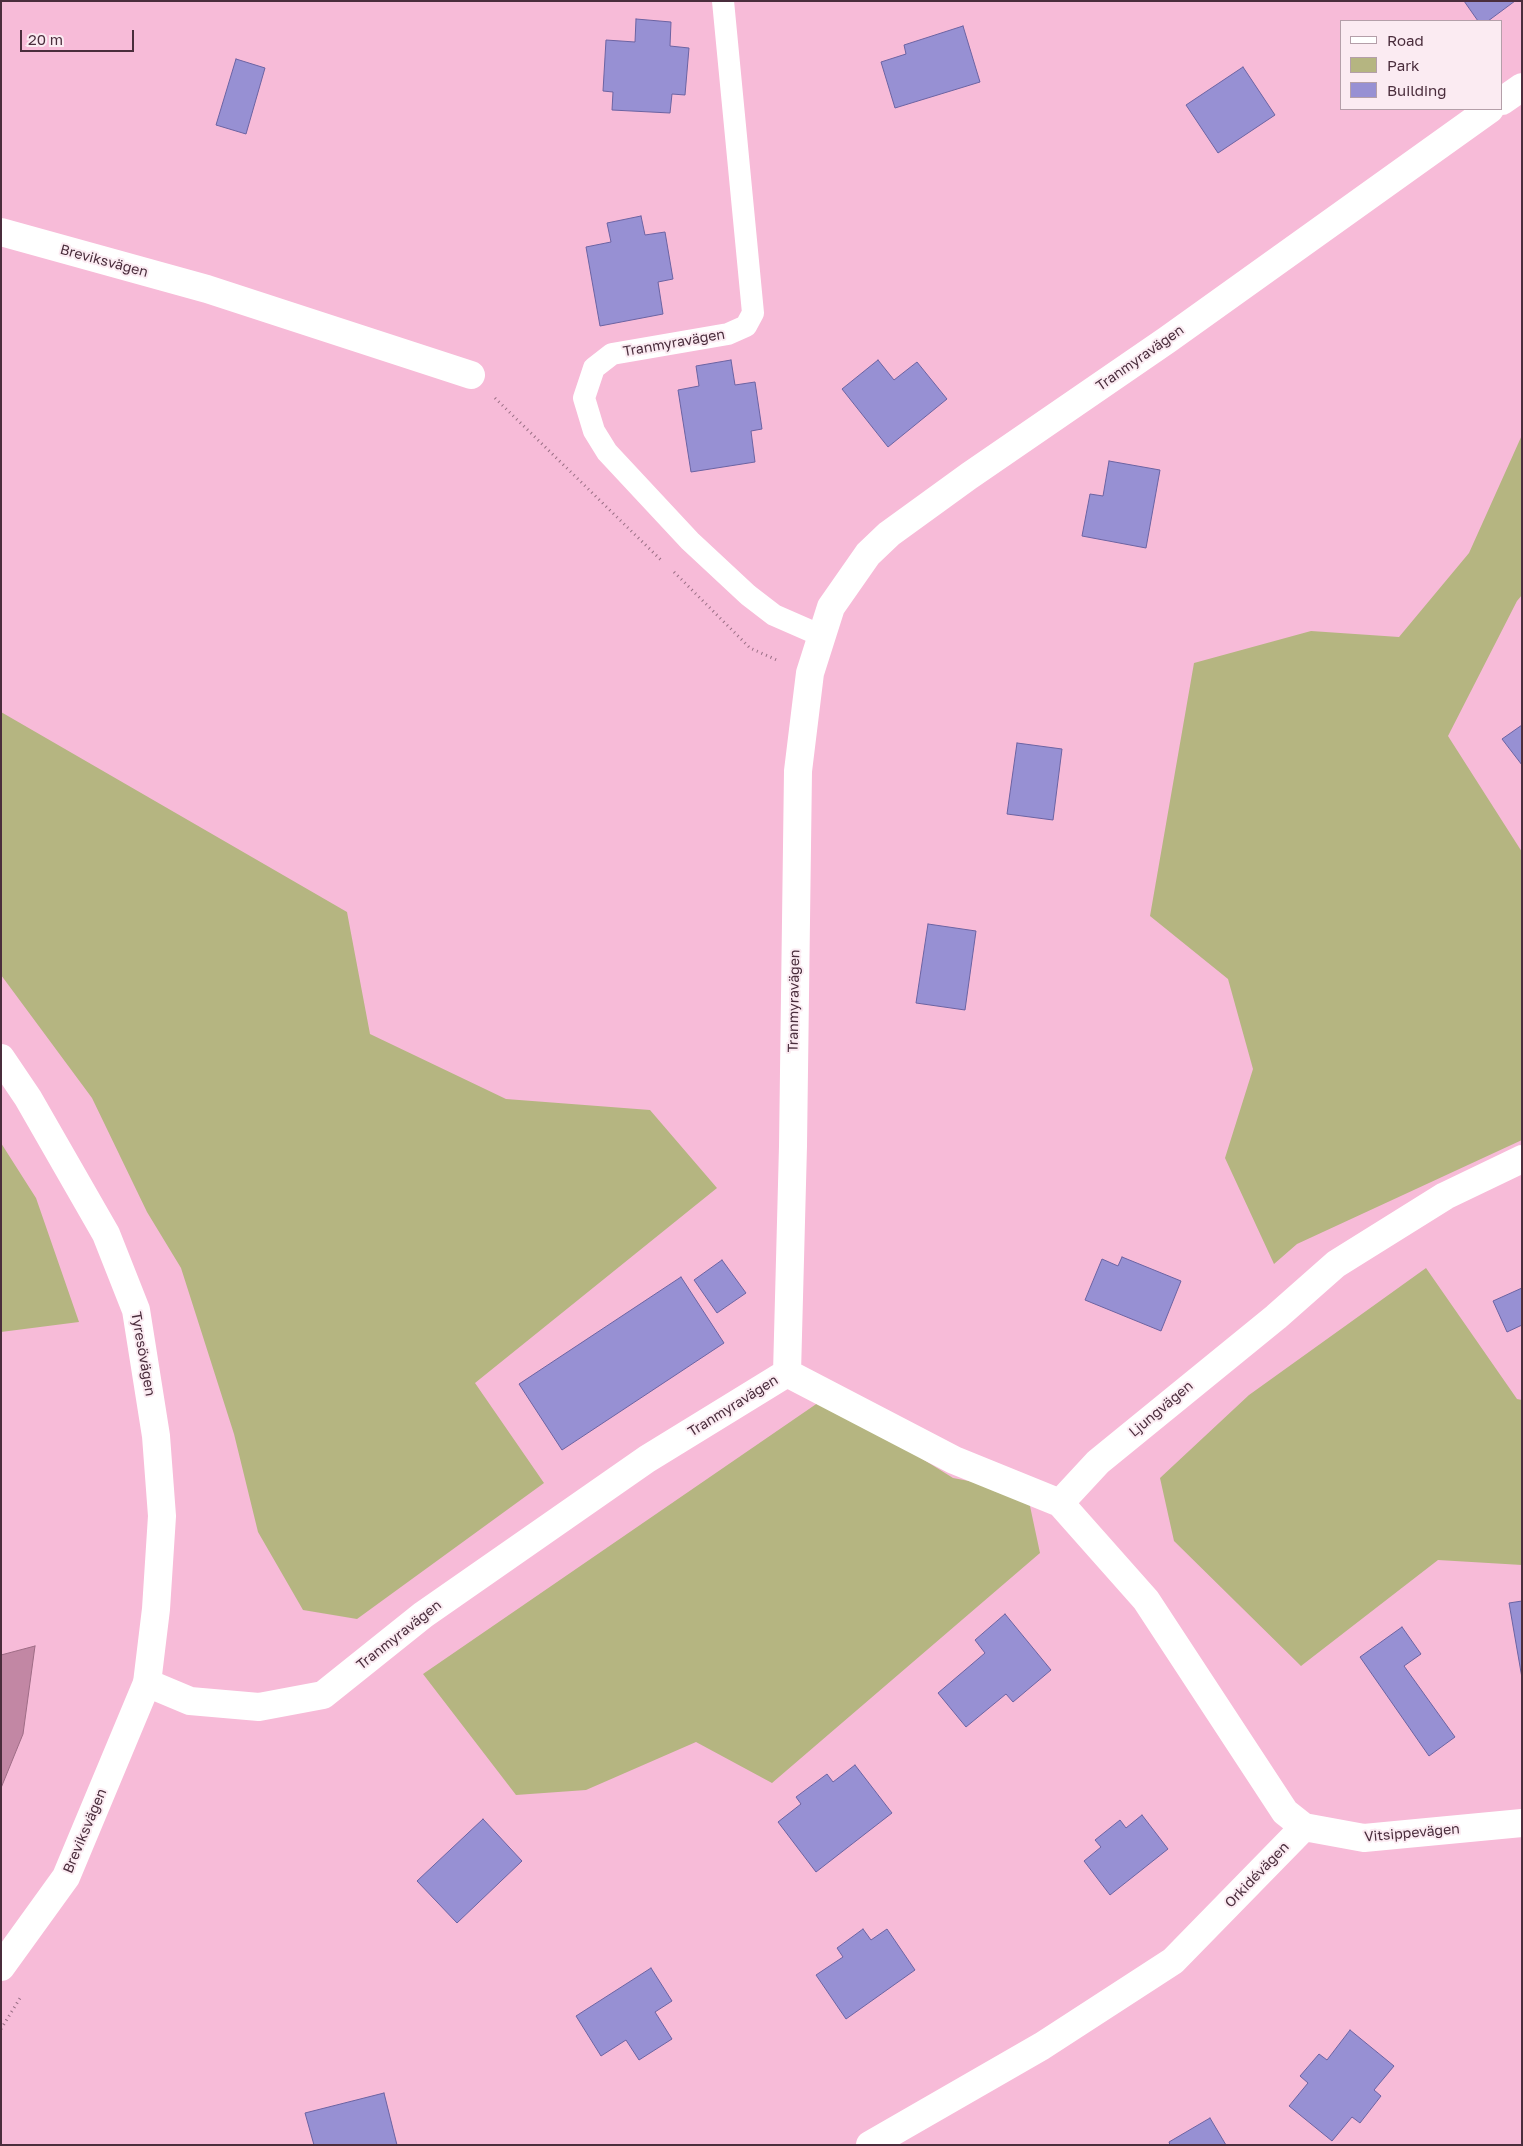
<!DOCTYPE html>
<meta charset="utf-8">
<style>
body{margin:0}
#map{position:relative;width:1523px;height:2146px;overflow:hidden;background:#f7bbd8;font-family:"Golos Text",sans-serif}
canvas{display:block}
.frame{position:absolute;inset:0;border:2px solid #4a2d3c;pointer-events:none}
.legend{position:absolute;left:1340px;top:20px;width:162px;height:90px;box-sizing:border-box;background:#fbebf2;border:1px solid #b49fa9;margin:0;padding:6px 9px;list-style:none;font-size:15px;color:#4a2d3c}
.legend li{display:flex;align-items:center;gap:10px;height:25px}
.legend b{width:25px;border:1px solid #b49fa9}
.scale{position:absolute;left:20px;top:30px;width:114px;height:22px;box-sizing:border-box;border:2px solid #4a2d3c;border-top:0;padding-left:6px;font-size:15px;line-height:18px;white-space:nowrap;color:#4a2d3c;-webkit-text-stroke:4px #fbebf2;paint-order:stroke}
</style>
<div id="map">
<canvas width="1523" height="2146"></canvas>
<div class="frame"></div>
<ul class="legend">
<li><b style="height:6px;background:#fff"></b>Road</li>
<li><b style="height:14px;background:#b5b581"></b>Park</li>
<li><b style="height:14px;background:#9790d3"></b>Building</li>
</ul>
<div class="scale">20 m</div>
</div>
<script>
const ctx = document.querySelector('canvas').getContext('2d');
ctx.lineJoin = 'round';
function fillPath(path, color) { ctx.fillStyle = color; ctx.fill(path, 'evenodd'); }
const toPath = rows => new Path2D(rows.map(r => 'M' + r).join(''));
function strokePath(path, color, width, dash) { ctx.strokeStyle = color; ctx.lineWidth = width; ctx.lineCap = dash ? 'butt' : 'round'; ctx.setLineDash(dash || []); ctx.stroke(path); }
function label(font, color, halo, rows, align = 'center') {
  ctx.font = font + ' "Golos Text",sans-serif'; ctx.lineWidth = 4; ctx.setLineDash([]); ctx.textBaseline = 'middle'; ctx.strokeStyle = halo; ctx.fillStyle = color; for (const [text, x, y, turn = 0] of rows) {
    ctx.save(); ctx.translate(x, y); ctx.rotate((+turn || 0) * Math.PI / 180); ctx.textAlign = isNaN(turn) ? turn : align; if (halo) ctx.strokeText(text, 0, 0); ctx.fillText(text, 0, 0); ctx.restore();
  }
}
const green = toPath([
 [1522,435,1522,595,1517,601,1448,736,1522,852,1522,1140,1297,1244,1274,1264,1225,1158,1253,1069,1228,979,1150,916,1194,663,1311,631,1399,637,1469,553],
 [1,712,347,912,370,1034,506,1099,650,1110,717,1188,475,1383,544,1483,357,1619,303,1610,258,1532,234,1434,181,1268,147,1212,92,1098,1,975],
 [1,1143,36,1198,79,1322,1,1332],
 [1426,1268,1517,1399,1522,1400,1522,1565,1438,1560,1301,1666,1174,1541,1160,1478,1249,1395],
 [825,1398,953,1478,1027,1492,1040,1553,772,1783,696,1742,586,1790,516,1795,423,1674]
]);
const water = toPath([
 [35,1646,23,1734,1,1788,1,1655,35,1646]
]);
const building = toPath([
 [1464,1,1515,1,1488,21,1478,21,1464,1],
 [636,19,671,22,670,46,689,48,685,95,672,94,670,113,612,110,613,92,603,91,606,40,635,42,636,19],
 [963,26,980,82,895,108,881,62,906,54,904,45,963,26],
 [236,59,265,68,246,134,216,125,236,59],
 [1243,67,1275,115,1218,153,1186,105,1243,67],
 [641,216,645,235,665,232,673,279,658,282,663,314,600,326,586,247,611,242,607,223,641,216],
 [731,360,735,385,755,382,762,429,751,431,755,462,691,472,678,390,699,386,696,366,731,360],
 [878,360,894,380,917,362,947,399,888,447,842,389,878,360],
 [1109,461,1160,470,1146,548,1082,536,1090,494,1103,496,1109,461],
 [1522,725,1522,765,1502,739,1522,725],
 [1017,743,1062,749,1053,820,1007,814,1017,743],
 [928,924,976,931,965,1010,916,1003,928,924],
 [1122,1257,1181,1281,1161,1331,1085,1300,1102,1259,1118,1266,1122,1257],
 [722,1260,746,1293,717,1313,694,1280,722,1260],
 [681,1277,724,1343,562,1450,519,1384,681,1277],
 [1522,1288,1522,1325,1507,1332,1493,1301,1522,1288],
 [1522,1601,1522,1678,1509,1603,1522,1601],
 [1005,1614,1051,1670,1013,1702,1006,1694,966,1727,938,1693,985,1653,975,1640,1005,1614],
 [1402,1627,1421,1654,1404,1666,1455,1737,1429,1756,1360,1657,1402,1627],
 [855,1765,892,1813,816,1872,778,1822,801,1804,796,1797,827,1774,833,1782,855,1765],
 [1142,1815,1168,1849,1110,1895,1084,1861,1101,1847,1095,1840,1120,1820,1126,1828,1142,1815],
 [483,1819,522,1861,457,1923,417,1881,483,1819],
 [863,1929,871,1940,887,1929,915,1970,846,2019,816,1975,843,1957,837,1948,863,1929],
 [651,1968,672,2001,655,2012,672,2039,639,2060,626,2040,601,2056,576,2016,651,1968],
 [1350,2030,1394,2066,1374,2090,1381,2096,1360,2123,1352,2117,1332,2141,1289,2106,1308,2083,1300,2076,1319,2054,1327,2060,1350,2030],
 [384,2093,397,2145,314,2145,305,2113,384,2093],
 [1210,2118,1226,2145,1170,2145,1169,2142,1210,2118]
]);
const path = toPath([
 [495,398,662,561],
 [674,572,750,648,779,661],
 [1,2029,22,1995]
]);
const service = toPath([
 [723,1,753,313,746,326,728,334,612,354,594,368,584,398,594,431,607,452,690,541,748,595,774,615,822,636]
]);
const minor = toPath([
 [1502,101,1522,87],
 [1,232,207,289,471,375],
 [787,1373,954,1460,1060,1503,1098,1462,1276,1317,1336,1264,1445,1196,1522,1159],
 [1060,1503,1146,1600,1285,1812,1304,1827,1364,1838,1522,1823],
 [147,1683,190,1701,259,1707,323,1695,423,1615,647,1459,787,1373,793,1146,798,771,810,673,831,607,868,554,889,534,969,476,1167,340,1490,109],
 [870,2145,1042,2046,1173,1961,1304,1827]
]);
const secondary = toPath([
 [1,1058,28,1098,106,1234,136,1310,156,1436,162,1516,156,1609,147,1683,66,1877,1,1967]
]);
const streetNames = [
 ["Breviksvägen",104,261,15],
 ["Tranmyravägen",674,343,-10],
 ["Tranmyravägen",1140,358,-35],
 ["Tranmyravägen",794,1001,-89],
 ["Tyresövägen",143,1354,80],
 ["Tranmyravägen",733,1406,-32],
 ["Ljungvägen",1161,1409,-40],
 ["Tranmyravägen",399,1635,-38],
 ["Breviksvägen",85,1831,-67],
 ["Vitsippevägen",1412,1833,-5],
 ["Orkidévägen",1257,1875,-46]
];
fillPath(green, '#b5b581');
fillPath(water, '#c287a4');
strokePath(water, '#9e6c85', 1);
fillPath(building, '#9790d3');
strokePath(building, '#6b63a2', 1);
strokePath(path, '#996e84', 3, [1, 4]);
strokePath(service, '#fff', 22);
strokePath(minor, '#fff', 28);
strokePath(secondary, '#fff', 28);
label('14px', '#4a2d3c', '#fbebf2', streetNames);
</script>
